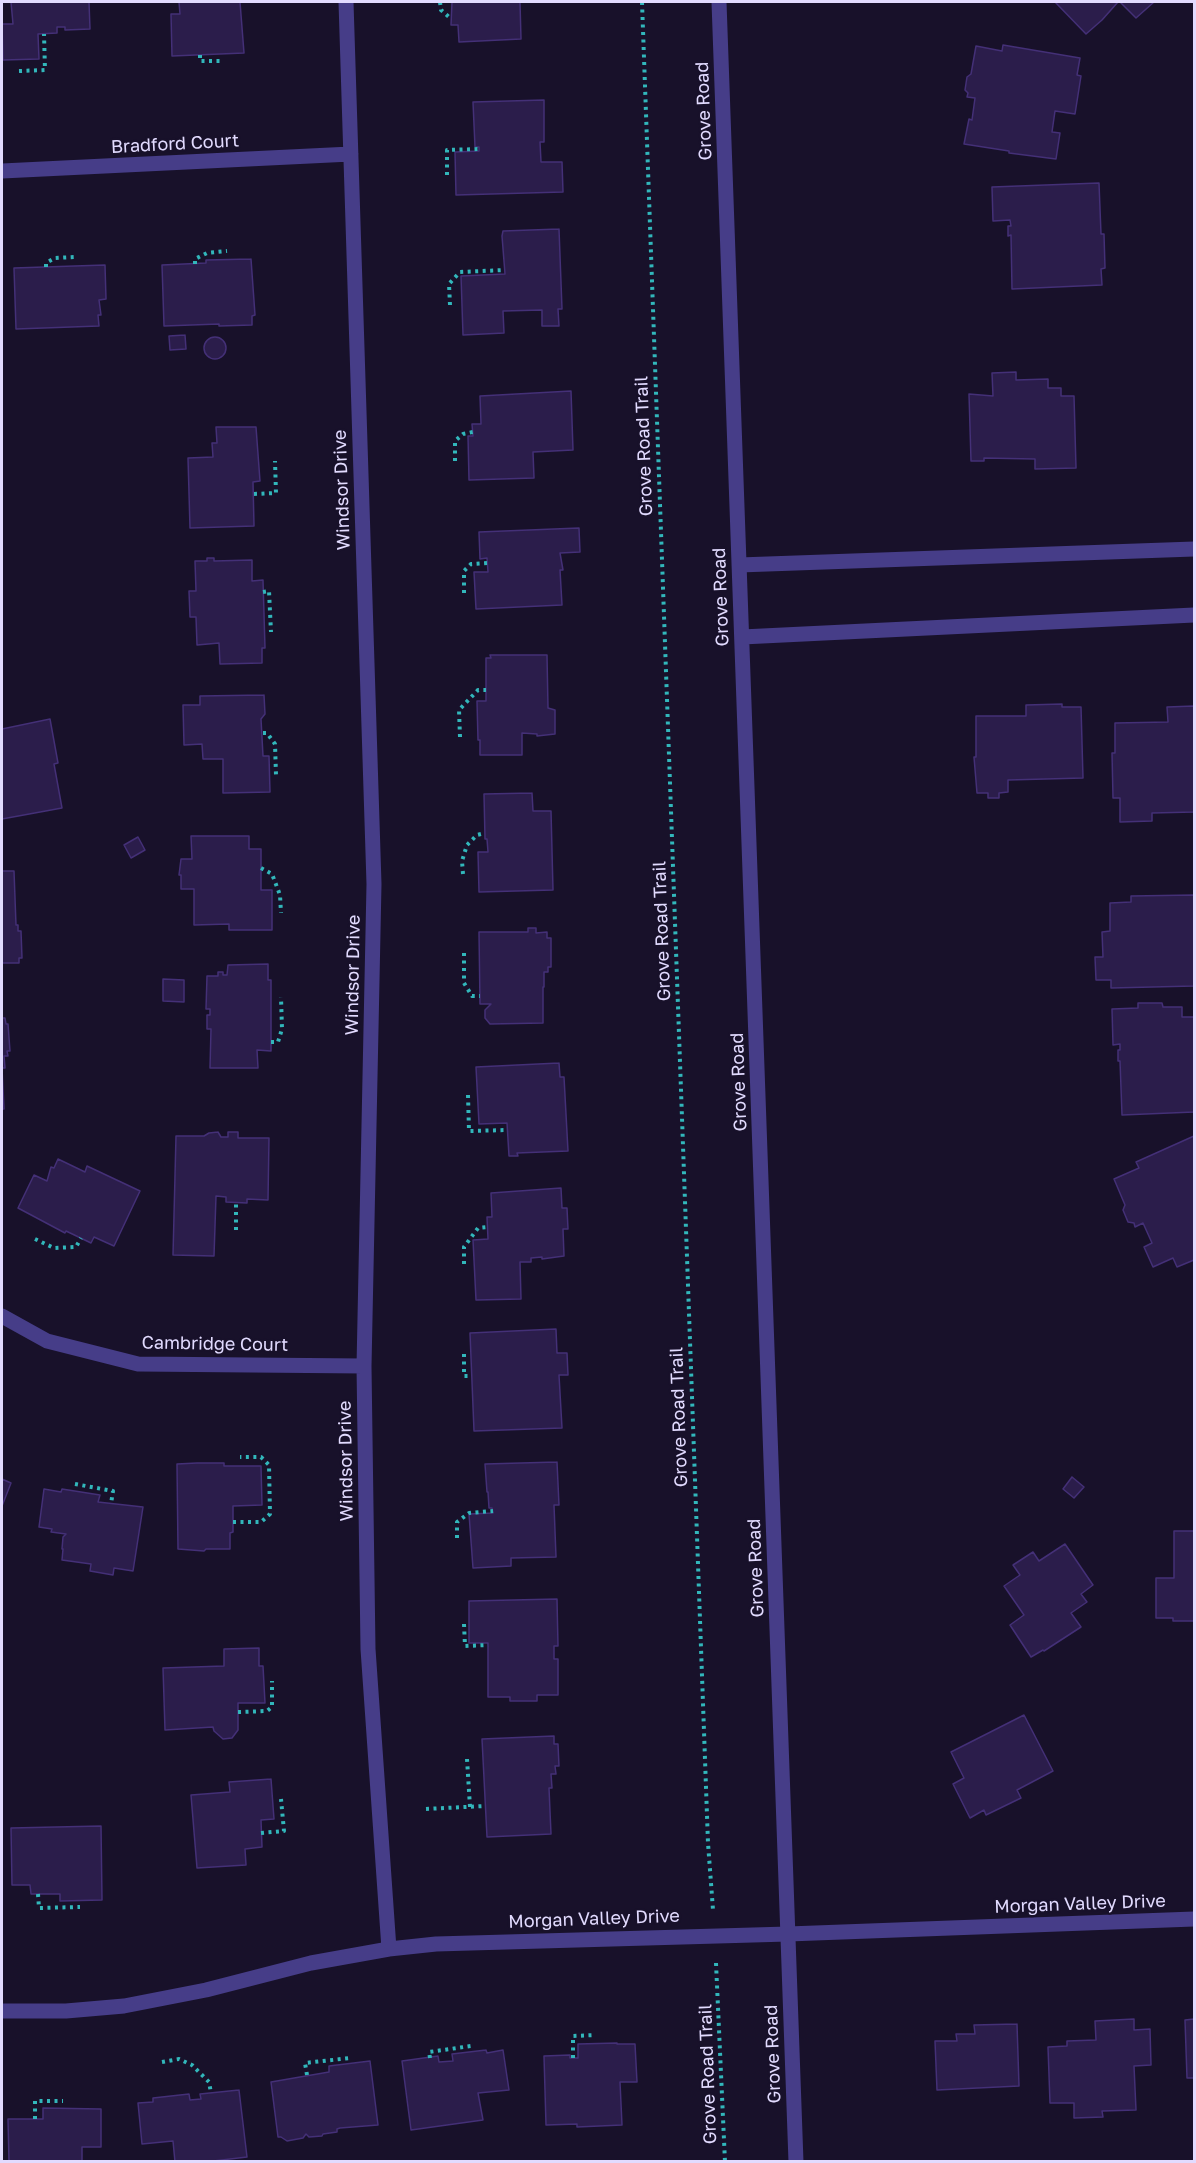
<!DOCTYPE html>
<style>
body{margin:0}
#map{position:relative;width:1196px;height:2163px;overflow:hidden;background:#18112a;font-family:"Golos Text",sans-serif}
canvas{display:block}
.frame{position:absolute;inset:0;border:3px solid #e2dbff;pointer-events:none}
</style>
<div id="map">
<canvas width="1196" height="2163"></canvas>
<div class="frame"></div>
</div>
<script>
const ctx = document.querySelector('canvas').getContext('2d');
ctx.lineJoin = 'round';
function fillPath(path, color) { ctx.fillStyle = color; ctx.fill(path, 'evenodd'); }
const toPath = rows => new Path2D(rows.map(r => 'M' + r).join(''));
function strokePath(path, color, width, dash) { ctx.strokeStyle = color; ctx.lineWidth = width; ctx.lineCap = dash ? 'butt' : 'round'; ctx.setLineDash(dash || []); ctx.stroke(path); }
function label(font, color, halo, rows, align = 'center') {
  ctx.font = font + ' "Golos Text",sans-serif'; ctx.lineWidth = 4.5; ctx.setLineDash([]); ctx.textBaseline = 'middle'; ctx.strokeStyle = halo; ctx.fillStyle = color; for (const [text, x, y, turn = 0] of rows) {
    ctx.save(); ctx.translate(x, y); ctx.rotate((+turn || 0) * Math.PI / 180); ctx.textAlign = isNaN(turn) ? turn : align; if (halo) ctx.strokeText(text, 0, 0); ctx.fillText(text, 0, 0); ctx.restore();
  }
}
const building = toPath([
 [11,2,89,2,90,29,65,30,65,27,57,27,57,33,38,34,39,59,3,60,2,24,13,24,11,2],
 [179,2,240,2,244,53,172,56,171,14,180,14,179,2],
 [452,2,520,2,521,39,459,42,458,25,451,25,452,2],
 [1055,2,1118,2,1102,20,1086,34,1055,2],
 [1120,2,1154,2,1136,18,1120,2],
 [1003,45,1080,58,1077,75,1081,76,1075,114,1055,111,1052,132,1060,133,1056,159,1009,153,1009,151,964,144,969,119,972,120,975,98,967,97,968,93,965,90,967,77,971,74,976,46,1002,51,1003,45],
 [544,100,544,142,540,142,541,162,562,162,563,192,456,195,455,152,479,151,479,147,475,147,473,102,544,100],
 [1099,183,1101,234,1104,234,1105,268,1101,269,1102,285,1012,289,1011,235,1008,236,1008,226,1011,226,1010,220,993,221,992,187,1099,183],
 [559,229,562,309,558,309,559,326,542,326,542,310,503,311,504,333,463,335,461,276,505,274,502,236,503,231,559,229],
 [251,259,255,315,252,316,252,325,219,326,219,324,164,326,162,265,206,263,206,260,251,259],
 [105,265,106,299,99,300,101,315,98,315,99,326,16,329,14,268,105,265],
 [185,335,186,349,170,350,169,336,185,335],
 '204 348a11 11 0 1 1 22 0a11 11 0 1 1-22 0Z',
 [1016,372,1016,380,1048,379,1048,388,1061,388,1061,396,1074,396,1076,468,1035,469,1035,459,984,458,984,461,971,461,969,394,993,396,992,373,1016,372],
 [571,391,573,450,533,452,534,478,469,480,468,436,473,436,472,424,481,424,480,396,571,391],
 [216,427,256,427,260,481,253,482,254,526,190,528,188,458,213,457,212,443,217,443,216,427],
 [579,528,580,552,560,553,563,570,560,570,562,605,476,609,474,572,488,572,487,558,480,559,479,532,579,528],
 [207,558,214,558,214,561,252,560,252,581,263,580,265,648,262,648,262,663,220,664,219,643,197,645,196,617,190,617,189,591,196,591,195,561,207,561,207,558],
 [490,655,547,655,548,708,555,710,555,734,537,736,537,734,522,733,522,755,480,755,480,740,478,740,477,701,486,701,486,658,491,658,490,655],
 [264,695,265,714,261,719,263,756,269,756,270,792,223,793,223,759,203,759,202,744,184,745,183,705,200,705,200,696,264,695],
 [1062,704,1062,707,1081,707,1083,778,1008,780,1008,792,999,793,999,798,988,798,988,793,977,793,974,757,976,757,976,716,1026,716,1026,705,1062,704],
 [1194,706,1194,812,1152,813,1152,821,1120,822,1120,798,1113,798,1112,753,1115,753,1115,723,1168,722,1167,707,1194,706],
 [50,719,58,763,54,764,62,808,2,819,2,729,50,719],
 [532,793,533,811,551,811,553,890,479,892,478,852,488,852,487,839,485,839,484,794,532,793],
 [191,836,249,836,249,849,261,849,261,890,272,890,272,930,229,930,229,924,194,925,194,889,181,889,181,875,179,875,181,859,192,859,191,836],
 [138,837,145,850,131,858,124,845,138,837],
 [2,871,14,871,16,925,18,925,18,931,21,931,22,958,19,958,19,963,2,963,2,871],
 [1194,895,1194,986,1111,988,1111,980,1096,980,1095,957,1103,957,1102,932,1110,931,1110,903,1131,902,1131,896,1194,895],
 [528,928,536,928,536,933,547,932,547,938,551,938,551,967,548,967,548,972,544,972,544,987,543,987,543,1023,490,1024,485,1018,485,1010,491,1004,480,1004,479,932,528,932,528,928],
 [268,964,268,980,271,980,271,1051,257,1050,258,1068,210,1068,211,1029,207,1029,207,1015,210,1015,210,1009,206,1009,207,976,218,976,218,972,223,972,223,975,227,975,228,965,268,964],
 [163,979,184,980,184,1002,163,1001,163,979],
 [1138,1003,1162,1003,1163,1007,1182,1007,1182,1017,1194,1017,1194,1112,1122,1115,1120,1061,1118,1061,1118,1050,1120,1050,1120,1044,1113,1045,1112,1009,1138,1008,1138,1003],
 [2,1018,5,1018,6,1024,8,1024,10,1051,7,1051,8,1056,4,1056,5,1068,2,1068,4,1109,2,1109,2,1018],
 [559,1063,560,1077,564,1077,568,1151,517,1153,518,1156,509,1156,507,1123,479,1124,476,1067,559,1063],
 [218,1132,221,1137,228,1137,228,1132,238,1132,238,1138,269,1138,268,1200,247,1199,247,1203,226,1202,226,1197,216,1196,214,1256,173,1255,176,1136,204,1136,209,1133,218,1132],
 [1194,1136,1194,1260,1177,1267,1173,1258,1153,1267,1144,1247,1152,1243,1143,1223,1135,1227,1134,1223,1128,1222,1123,1210,1125,1205,1114,1179,1139,1168,1136,1162,1194,1136],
 [58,1159,85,1172,87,1166,140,1191,114,1246,94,1237,91,1243,66,1231,65,1233,18,1208,34,1175,47,1181,51,1167,54,1168,58,1159],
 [561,1188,562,1208,567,1208,568,1229,563,1229,564,1256,542,1259,542,1257,531,1258,531,1262,520,1262,521,1299,476,1300,473,1240,488,1239,487,1217,492,1217,491,1193,561,1188],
 [556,1329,557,1353,567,1353,568,1375,559,1375,562,1428,474,1431,470,1333,556,1329],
 [557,1462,559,1505,554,1505,556,1557,511,1558,511,1566,473,1568,469,1514,493,1513,492,1508,489,1508,488,1492,487,1492,485,1464,557,1462],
 [197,1463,224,1463,224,1466,261,1466,262,1505,233,1506,233,1532,230,1533,230,1549,206,1549,204,1551,178,1549,177,1464,197,1463],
 [1072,1477,1084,1487,1074,1498,1063,1489,1072,1477],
 [2,1479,11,1483,2,1506,2,1479],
 [44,1489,61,1492,62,1489,100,1495,98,1502,143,1507,133,1571,114,1568,113,1575,90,1571,91,1564,62,1560,63,1549,62,1549,63,1537,66,1534,51,1532,52,1529,39,1527,44,1489],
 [1174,1531,1194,1531,1194,1621,1173,1621,1173,1618,1156,1618,1156,1578,1174,1578,1174,1531],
 [1065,1544,1093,1585,1081,1594,1087,1602,1071,1613,1081,1627,1044,1651,1043,1650,1031,1657,1010,1625,1024,1615,1004,1586,1020,1575,1013,1565,1033,1552,1039,1561,1065,1544],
 [557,1599,558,1646,554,1646,554,1659,558,1659,558,1695,537,1695,537,1701,510,1701,510,1697,488,1697,488,1643,469,1643,469,1601,557,1599],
 [259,1648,259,1666,263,1666,265,1703,238,1703,238,1730,232,1738,223,1739,214,1731,213,1727,165,1730,163,1668,224,1666,224,1649,259,1648],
 [1024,1715,1053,1771,1017,1790,1021,1798,986,1815,984,1810,970,1818,953,1784,964,1778,951,1752,1024,1715],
 [554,1736,554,1744,558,1744,559,1766,555,1766,556,1774,551,1774,552,1788,549,1788,551,1834,487,1837,482,1739,554,1736],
 [271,1779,274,1819,261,1820,262,1847,245,1849,246,1865,197,1868,191,1795,230,1792,229,1782,271,1779],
 [101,1826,102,1900,60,1901,60,1894,31,1894,30,1885,12,1885,11,1828,101,1826],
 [1134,2019,1134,2030,1150,2029,1151,2065,1134,2066,1136,2110,1102,2111,1103,2117,1074,2118,1074,2103,1050,2103,1048,2047,1067,2046,1067,2041,1096,2040,1095,2021,1134,2019],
 [1194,2019,1194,2078,1187,2078,1185,2020,1194,2019],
 [1017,2024,1019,2086,937,2090,935,2041,957,2041,956,2034,975,2034,974,2025,1017,2024],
 [617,2043,617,2044,635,2044,637,2082,620,2082,622,2125,577,2127,577,2124,546,2125,544,2056,570,2055,570,2058,578,2058,578,2044,617,2043],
 [486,2050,487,2053,503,2050,509,2090,478,2093,483,2120,411,2130,402,2061,438,2056,439,2062,453,2061,452,2054,486,2050],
 [370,2061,378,2125,340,2128,337,2129,337,2132,323,2134,322,2136,309,2137,306,2134,303,2138,287,2141,281,2137,278,2137,271,2082,329,2072,329,2066,370,2061],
 [239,2090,247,2157,205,2162,175,2162,173,2141,142,2144,138,2103,153,2102,153,2098,189,2094,190,2100,201,2099,200,2094,239,2090],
 [43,2108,101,2109,101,2147,82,2147,82,2162,9,2162,8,2119,43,2119,43,2108]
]);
const path = toPath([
 [440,2,441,10,450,18],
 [642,2,708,1843,713,1910],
 [200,55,200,61,220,61],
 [19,71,45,70,44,34],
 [447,175,447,150,479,149],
 [195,264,195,259,207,253,227,251],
 [46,267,46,263,55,258,74,257],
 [450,305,449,284,460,272,505,270],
 [455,461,455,441,463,434,473,432],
 [254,494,276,493,275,461],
 [263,592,269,591,271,632],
 [464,593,464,571,471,564,487,563],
 [263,733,267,733,275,744,276,775],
 [460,737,459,710,478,690,486,690],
 [261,868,272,874,280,895,281,913],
 [463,874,462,861,467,845,477,835,485,833],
 [464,953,464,983,472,996,480,996],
 [271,1042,278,1042,282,1029,281,997],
 [468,1095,469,1131,508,1130],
 [236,1230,236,1203],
 [35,1239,54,1248,76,1247,81,1238],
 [464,1264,464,1247,478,1228,488,1227],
 [464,1354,464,1376,472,1376],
 [75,1484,113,1491,111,1504],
 [233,1522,261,1522,270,1514,269,1465,261,1457,240,1457],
 [457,1538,457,1522,469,1513,493,1511],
 [464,1624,465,1646,488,1645],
 [238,1712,267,1711,272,1707,272,1681],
 [467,1759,470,1807],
 [426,1809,485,1806],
 [261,1833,284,1831,281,1799],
 [38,1894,39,1908,80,1907],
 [716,1963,725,2162],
 [430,2058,429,2052,471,2046],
 [573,2058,573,2036,595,2035],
 [162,2062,179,2059,192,2065,209,2082,211,2093],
 [307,2075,305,2063,350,2058],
 [35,2119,35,2101,63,2101]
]);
const minor = toPath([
 [346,2,374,884,364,1366,368,1649,389,1949],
 [719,2,796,2162],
 [2,171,351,154],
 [739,565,1194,549],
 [742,637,1194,615],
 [2,1316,47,1341,138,1364,364,1366],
 [2,2011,66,2011,124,2006,206,1990,311,1963,389,1949,436,1944,788,1934,1194,1919]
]);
const streetNames = [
 ["Grove Road",704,111,-92],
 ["Bradford Court",175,144,-3],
 ["Grove Road Trail",644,446,-92],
 ["Windsor Drive",342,490,-92],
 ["Grove Road",721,597,-92],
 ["Grove Road Trail",662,931,-92],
 ["Windsor Drive",353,975,-89],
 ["Grove Road",739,1082,-92],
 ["Cambridge Court",215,1344,1],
 ["Grove Road Trail",679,1417,-92],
 ["Windsor Drive",346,1461,-91],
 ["Grove Road",756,1568,-92],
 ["Morgan Valley Drive",1080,1904,-2],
 ["Morgan Valley Drive",594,1919,-2],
 ["Grove Road",773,2054,-92],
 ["Grove Road Trail",708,2074,-92]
];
fillPath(building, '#2b1d4b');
strokePath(building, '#443077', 1.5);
strokePath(path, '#32b7bb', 4, [3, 4.5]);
strokePath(minor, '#463d88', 15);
label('18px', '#e2dbff', '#18112a', streetNames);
</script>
